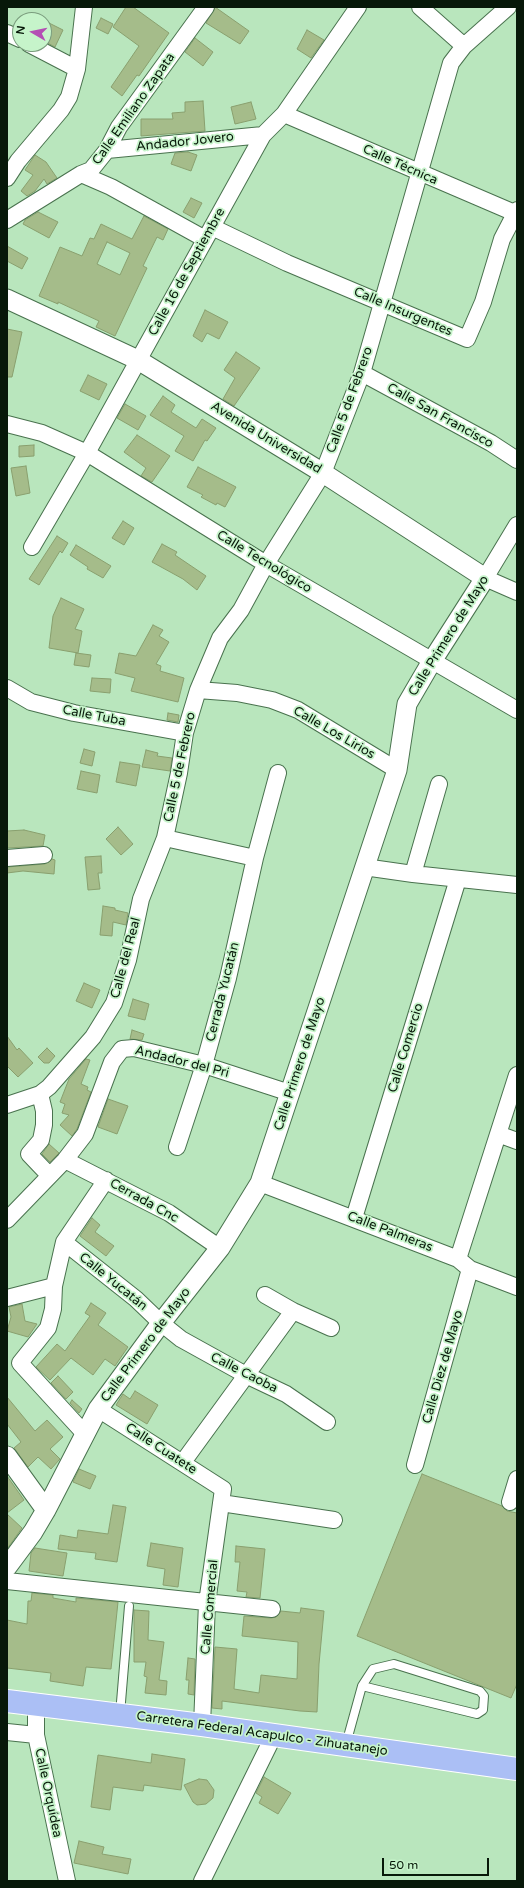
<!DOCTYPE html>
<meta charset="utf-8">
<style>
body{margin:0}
#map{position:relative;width:524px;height:1888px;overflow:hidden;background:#b9e6bd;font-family:"Varela Round",sans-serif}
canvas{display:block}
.frame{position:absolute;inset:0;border:8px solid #071809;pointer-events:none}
.north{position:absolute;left:12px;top:12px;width:40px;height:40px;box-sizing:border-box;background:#c6f4ca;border:1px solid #7a9c7d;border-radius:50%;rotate:279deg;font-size:11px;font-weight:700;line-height:16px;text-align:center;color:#071809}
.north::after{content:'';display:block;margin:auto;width:14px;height:18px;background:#b44fb4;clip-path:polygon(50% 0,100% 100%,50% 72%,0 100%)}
.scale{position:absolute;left:382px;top:1858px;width:107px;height:18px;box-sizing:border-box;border:2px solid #071809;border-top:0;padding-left:5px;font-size:12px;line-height:14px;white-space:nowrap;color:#071809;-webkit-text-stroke:3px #c6f4ca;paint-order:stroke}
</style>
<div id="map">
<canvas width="524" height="1888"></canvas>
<div class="frame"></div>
<div class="north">N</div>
<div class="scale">50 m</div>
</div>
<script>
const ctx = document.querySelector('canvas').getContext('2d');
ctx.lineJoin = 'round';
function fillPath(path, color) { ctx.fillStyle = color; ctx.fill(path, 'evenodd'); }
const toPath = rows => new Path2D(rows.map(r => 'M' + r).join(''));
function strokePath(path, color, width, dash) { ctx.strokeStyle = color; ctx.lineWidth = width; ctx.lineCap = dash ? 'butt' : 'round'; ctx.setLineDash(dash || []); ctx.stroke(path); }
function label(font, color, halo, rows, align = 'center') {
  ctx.font = font + ' "Varela Round",sans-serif'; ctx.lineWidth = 3.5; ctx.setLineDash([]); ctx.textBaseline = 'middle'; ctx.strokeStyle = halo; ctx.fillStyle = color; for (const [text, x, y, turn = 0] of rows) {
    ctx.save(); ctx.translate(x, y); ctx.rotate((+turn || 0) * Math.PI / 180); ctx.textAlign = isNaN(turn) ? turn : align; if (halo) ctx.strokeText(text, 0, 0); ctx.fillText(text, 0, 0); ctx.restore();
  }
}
const building = toPath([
 [126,7,133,7,169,33,139,76,137,75,122,96,111,87,139,46,113,27,126,7],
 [215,7,249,31,240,44,206,23,215,7],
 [101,18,113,24,108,34,96,28,101,18],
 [49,23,63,30,55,47,44,41,44,32,49,23],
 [307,30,324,40,311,58,297,49,307,30],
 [195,38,213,52,203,66,185,52,195,38],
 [203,101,205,131,141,136,141,119,173,119,172,113,185,112,185,102,203,101],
 [251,102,256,119,235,124,231,107,251,102],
 [188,152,197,155,191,171,171,164,175,153,188,152],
 [35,155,46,162,57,178,47,184,44,179,35,191,27,196,21,191,33,175,25,170,35,155],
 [191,198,202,203,194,218,183,212,191,198],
 [38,212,58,222,49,238,23,224,25,220,38,212],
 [144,216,168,229,163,240,157,237,143,266,147,268,115,336,96,327,99,321,58,302,58,304,39,296,60,247,82,256,90,238,94,239,101,224,132,239,144,216],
 [107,242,130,253,120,275,97,264,107,242],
 [7,246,28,258,22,269,7,261,7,246],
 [205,310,228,322,219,339,207,333,202,342,193,336,205,310],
 [7,329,22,332,12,377,7,377,7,329],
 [236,352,260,368,234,406,223,399,235,378,224,370,236,352],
 [88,375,107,384,99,400,80,391,88,375],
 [163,396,175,405,171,412,196,428,202,419,216,428,207,441,205,440,193,461,175,451,184,436,150,415,163,396],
 [125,404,146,416,138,430,117,418,125,404],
 [137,435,170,456,152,482,141,476,146,468,124,452,137,435],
 [34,445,34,456,19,457,19,446,34,445],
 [26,466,30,493,16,496,11,468,26,466],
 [198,467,236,487,225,507,217,503,216,505,201,497,203,495,187,487,198,467],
 [123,521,134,528,124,545,112,538,123,521],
 [57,536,68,543,62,553,60,551,39,585,29,579,57,536],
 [162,544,177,552,175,555,206,576,197,590,183,579,152,562,162,544],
 [76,545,111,566,103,578,87,569,88,567,70,555,76,545],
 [61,598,84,609,75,629,82,631,78,653,49,648,53,616,61,598],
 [153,625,163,630,159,636,169,642,156,664,161,666,160,671,184,678,178,702,131,691,135,678,115,673,119,653,136,656,153,625],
 [76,653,91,655,89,667,74,665,76,653],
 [92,678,111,679,110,693,90,691,92,678],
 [168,713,179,715,178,722,167,720,168,713],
 [84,749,95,752,92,766,80,763,84,749],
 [146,750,158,753,157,756,172,758,170,771,142,767,146,750],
 [120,762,140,765,136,786,116,782,120,762],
 [81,771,100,775,97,793,77,789,81,771],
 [118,827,133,844,121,855,106,839,118,827],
 [24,830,45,835,43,846,7,848,7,831,24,830],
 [101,856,102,873,98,873,100,889,88,890,85,857,101,856],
 [52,859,55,860,54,874,23,871,7,873,7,867,45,864,52,859],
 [103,906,115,908,115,910,128,913,126,925,113,922,112,936,100,935,103,906],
 [84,983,100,990,92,1008,76,1001,84,983],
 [133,999,149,1004,145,1020,128,1016,133,999],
 [132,1030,144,1034,142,1040,130,1039,132,1030],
 [7,1036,17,1050,19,1048,33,1063,18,1077,7,1066,7,1036],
 [47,1048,55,1056,49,1063,44,1063,38,1057,47,1048],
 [86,1059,90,1060,81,1084,88,1087,87,1090,91,1092,77,1129,72,1136,60,1125,69,1115,62,1113,65,1104,60,1102,69,1079,86,1059],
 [108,1099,128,1106,117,1134,98,1127,108,1099],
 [49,1144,59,1153,50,1162,42,1154,49,1144],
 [92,1218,100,1225,95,1232,114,1246,106,1256,80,1236,92,1218],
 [91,1303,106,1313,98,1325,128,1347,115,1366,105,1359,93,1375,71,1358,50,1380,36,1367,57,1344,65,1351,90,1316,85,1313,91,1303],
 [22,1304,25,1321,37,1324,28,1337,7,1331,11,1317,9,1307,22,1304],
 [58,1376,73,1392,66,1399,51,1383,58,1376],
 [135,1391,158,1405,147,1424,116,1405,123,1394,130,1399,135,1391],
 [7,1397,35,1431,47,1420,63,1437,50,1449,60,1459,51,1469,38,1457,28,1467,14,1448,21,1442,7,1424,7,1397],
 [72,1400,82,1409,79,1413,70,1403,72,1400],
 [79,1469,96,1476,90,1489,73,1482,79,1469],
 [422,1474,502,1506,507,1511,517,1513,517,1684,511,1698,357,1636,422,1474],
 [7,1476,24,1500,7,1513,7,1476],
 [113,1505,126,1507,117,1562,95,1559,96,1553,58,1549,60,1535,77,1538,78,1530,108,1534,113,1505],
 [7,1514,22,1528,7,1549,7,1514],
 [151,1543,183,1548,178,1587,163,1585,165,1569,147,1566,151,1543],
 [236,1546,265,1549,260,1598,246,1597,247,1592,237,1591,240,1562,235,1562,236,1546],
 [35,1548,67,1553,63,1576,29,1571,31,1553,35,1548],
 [32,1593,53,1595,53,1598,76,1602,76,1598,118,1602,111,1669,86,1667,83,1686,50,1681,51,1673,7,1668,7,1620,27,1624,28,1601,31,1601,32,1593],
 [301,1608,324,1611,319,1664,317,1712,300,1711,222,1701,222,1709,212,1708,215,1647,237,1649,234,1689,259,1693,261,1675,297,1679,298,1642,242,1636,244,1616,271,1618,276,1617,281,1611,300,1613,301,1608],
 [134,1610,149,1611,148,1640,164,1642,159,1680,167,1681,166,1695,145,1693,147,1677,144,1676,146,1662,134,1662,134,1610],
 [188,1658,195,1659,194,1695,188,1694,189,1680,186,1680,188,1658],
 [152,1754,185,1759,181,1790,144,1785,143,1791,113,1787,110,1810,91,1807,98,1755,151,1763,152,1754],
 [264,1777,291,1793,278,1814,259,1803,262,1797,256,1793,264,1777],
 [199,1779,207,1780,214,1790,213,1798,206,1804,197,1805,193,1802,184,1785,199,1779],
 [79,1841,104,1847,102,1854,131,1859,128,1874,74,1863,79,1841]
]);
const service = toPath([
 [120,1714,129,1606],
 [346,1744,362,1686,373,1669,394,1664,480,1691,484,1696,483,1710,477,1714,362,1686]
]);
const minor = toPath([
 [420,7,464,46],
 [7,33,20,39],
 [29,44,77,69],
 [284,114,517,214],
 [107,150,263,135],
 [81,174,111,187,205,239],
 [7,178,18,161,61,110,69,97,77,69,84,7],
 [7,220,81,174,91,170,107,150,119,127,206,7],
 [212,227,287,263,467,339,483,302,502,239,517,210],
 [362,373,491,443,517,460],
 [7,424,42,433,87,453,266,564,517,710],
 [517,525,485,578,517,592],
 [32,547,87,453,263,135,284,114,358,7],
 [7,688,31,702,74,713,185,733],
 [198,690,237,693,272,700,298,710,397,770],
 [165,838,255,858],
 [7,858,44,855],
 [364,867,413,874,517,885],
 [413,874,439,784],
 [40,1094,44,1111,44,1125,41,1140,29,1154,49,1175],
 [7,1105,40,1094,49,1087,93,1037,114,1003,128,960,141,899,165,838,179,773,185,733,198,690,220,638,241,610,266,564,323,473,362,373,451,63,464,46,508,7],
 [498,1134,517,1141],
 [177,1147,204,1065,228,978,255,858,278,773],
 [65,1160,169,1213,220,1248],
 [260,1183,458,1259,470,1269,517,1287],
 [354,1218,458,879],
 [7,1220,65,1160,85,1134,112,1062,122,1049,134,1048,204,1065,290,1093],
 [64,1242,136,1299,161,1323,181,1339,246,1375,286,1394,327,1422],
 [458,1259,517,1075],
 [265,1295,293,1311,331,1328],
 [7,1298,54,1286],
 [98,1409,223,1489,207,1603,202,1725],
 [85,1434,20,1363,48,1328,53,1309,54,1286,64,1242,106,1180],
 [183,1462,293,1311],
 [415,1465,470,1269],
 [510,1502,517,1479],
 [221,1503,334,1520],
 [7,1581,272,1609],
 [36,1705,36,1735,67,1881],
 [7,1732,36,1735],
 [202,1881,274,1735]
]);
const tertiary = toPath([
 [7,299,138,360,323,473,485,578,432,661,407,704,397,770,260,1183,220,1248,161,1323,98,1409,46,1510,33,1532,7,1567],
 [7,1456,46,1510]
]);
const primary = toPath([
 [7,1701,202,1725,517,1769]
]);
const streetNames = [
 ["Calle Emiliano Zapata",134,109,-55],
 ["Andador Jovero",185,142,-6],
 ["Calle Técnica",400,165,24],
 ["Calle 16 de Septiembre",187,272,-61],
 ["Calle Insurgentes",403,312,23],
 ["Calle 5 de Febrero",350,400,-70],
 ["Calle San Francisco",440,416,29],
 ["Avenida Universidad",266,438,31],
 ["Calle Tecnológico",264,562,31],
 ["Calle Primero de Mayo",449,636,-58],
 ["Calle Tuba",94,716,11],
 ["Calle Los Lirios",334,733,30],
 ["Calle 5 de Febrero",180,767,-78],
 ["Calle del Real",126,958,-75],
 ["Cerrada Yucatán",223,992,-76],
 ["Calle Comercio",406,1048,-73],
 ["Andador del Pri",182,1062,14],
 ["Calle Primero de Mayo",300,1064,-72],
 ["Cerrada Cnc",144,1201,29],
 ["Calle Palmeras",390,1232,21],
 ["Calle Yucatán",113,1282,39],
 ["Calle Primero de Mayo",146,1345,-53],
 ["Calle Diez de Mayo",443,1367,-74],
 ["Calle Caoba",244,1373,27],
 ["Calle Cuatete",161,1449,33],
 ["Calle Comercial",210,1607,-85],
 ["Carretera Federal Acapulco - Zihuatanejo",262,1734,8],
 ["Calle Orquídea",48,1793,78]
];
fillPath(building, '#a5bc8a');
strokePath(building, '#899f6e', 1);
strokePath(service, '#49724e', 10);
strokePath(minor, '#49724e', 18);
strokePath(tertiary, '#49724e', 21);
strokePath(primary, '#fff', 24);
strokePath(service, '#fff', 8);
strokePath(minor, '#fff', 16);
strokePath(tertiary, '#fff', 19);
strokePath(primary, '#abbff5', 22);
label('13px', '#071809', '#c6f4ca', streetNames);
</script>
